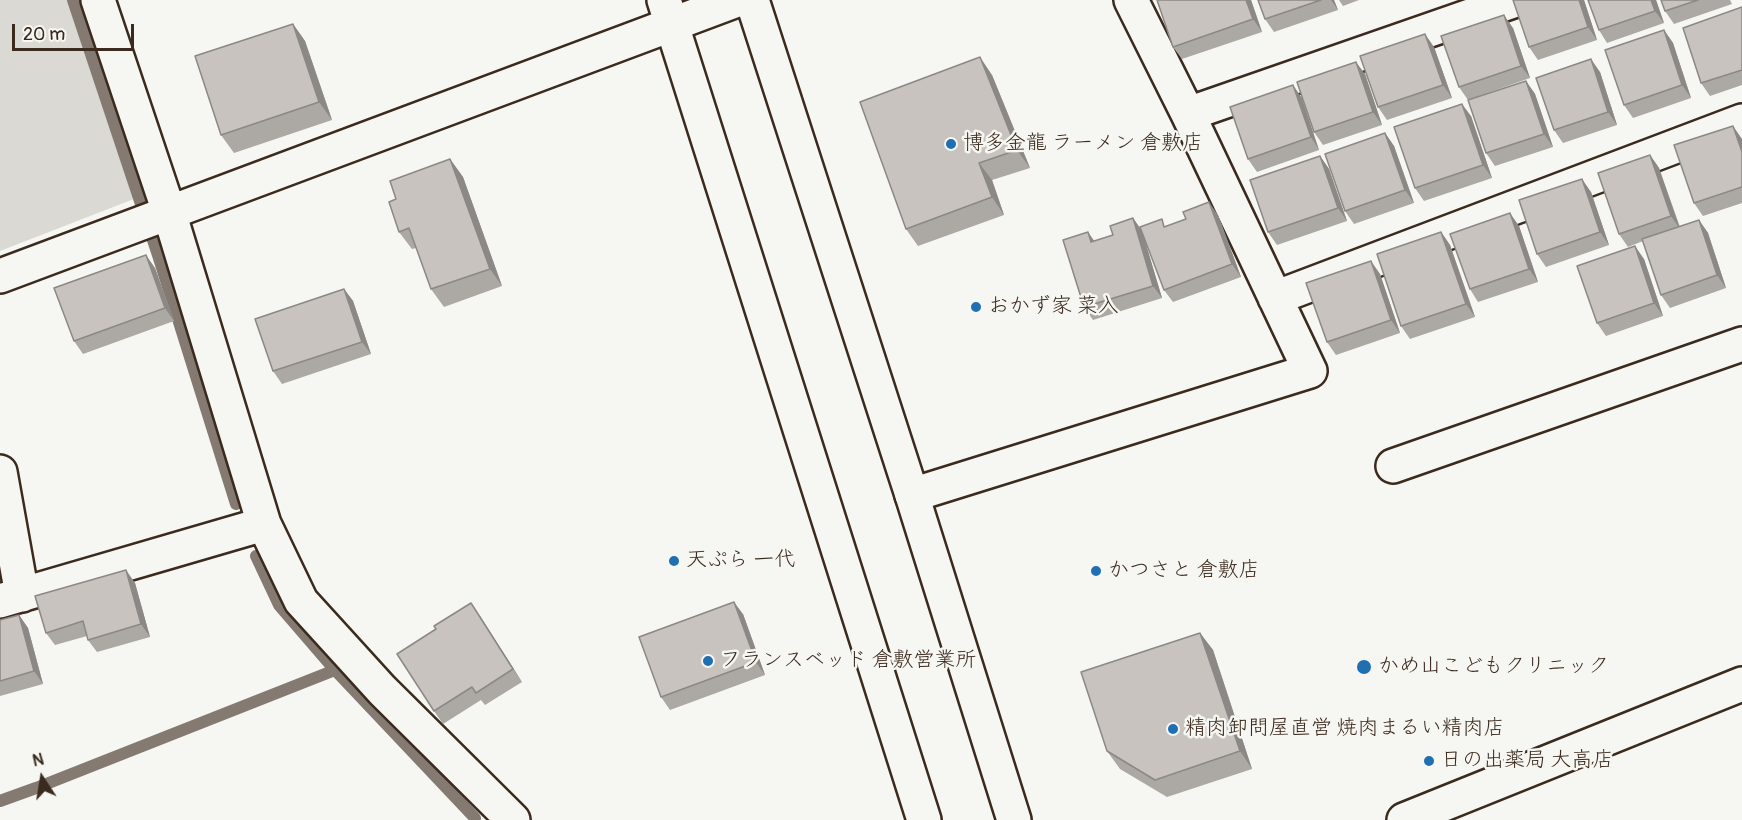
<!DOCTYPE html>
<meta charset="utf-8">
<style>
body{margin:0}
#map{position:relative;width:1742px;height:820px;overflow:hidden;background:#f6f6f2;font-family:Pangolin,sans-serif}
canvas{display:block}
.north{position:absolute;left:12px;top:748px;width:60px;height:60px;-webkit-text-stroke:4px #f6f6f2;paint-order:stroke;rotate:348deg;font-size:16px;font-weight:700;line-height:24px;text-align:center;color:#3b2a1e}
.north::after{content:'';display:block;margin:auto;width:21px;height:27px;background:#3b2a1e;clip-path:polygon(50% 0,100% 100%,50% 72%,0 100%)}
.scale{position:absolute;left:12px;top:24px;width:122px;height:27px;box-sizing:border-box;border:3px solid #3b2a1e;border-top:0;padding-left:8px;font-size:18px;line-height:21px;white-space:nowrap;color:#3b2a1e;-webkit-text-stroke:4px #f6f6f2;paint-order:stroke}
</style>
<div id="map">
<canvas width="1742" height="820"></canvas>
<div class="north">N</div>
<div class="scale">20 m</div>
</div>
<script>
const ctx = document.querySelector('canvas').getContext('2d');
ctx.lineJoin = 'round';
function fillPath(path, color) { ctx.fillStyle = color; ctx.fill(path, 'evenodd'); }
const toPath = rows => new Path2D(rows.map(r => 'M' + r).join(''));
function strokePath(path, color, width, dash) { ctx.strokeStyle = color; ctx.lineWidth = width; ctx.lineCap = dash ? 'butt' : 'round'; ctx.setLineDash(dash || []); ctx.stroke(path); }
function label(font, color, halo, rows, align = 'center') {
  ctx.font = font + ' Pangolin,"Klee One",sans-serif'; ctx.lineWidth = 5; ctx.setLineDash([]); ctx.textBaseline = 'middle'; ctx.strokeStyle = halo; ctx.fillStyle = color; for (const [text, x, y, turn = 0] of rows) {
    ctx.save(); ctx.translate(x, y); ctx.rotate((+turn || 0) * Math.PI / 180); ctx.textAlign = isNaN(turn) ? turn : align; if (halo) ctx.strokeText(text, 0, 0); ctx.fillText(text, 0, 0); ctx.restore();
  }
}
const green = toPath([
 [0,0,72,0,139,197,0,251]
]);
const stream = toPath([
 [73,0,158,255,236,504],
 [256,556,279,605,335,670],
 [0,801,36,788,335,670,475,818]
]);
const minor = toPath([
 [98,0,169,212,264,524,301,601,382,690,513,820],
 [1188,114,1516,0],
 [0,276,737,0],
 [1275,298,1742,121],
 [1393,466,1742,344],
 [0,472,22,595],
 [912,495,1310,371,1188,114,1131,0],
 [0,601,264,524]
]);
const tertiary = toPath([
 [664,0,924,820],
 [752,0,912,495,1014,820],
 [1404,820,1742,684]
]);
const wall = toPath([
 [1157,0,1251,0,1262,32,1182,59,1173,47],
 [1258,0,1334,0,1338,10,1274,32,1265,19],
 [1339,0,1359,0,1343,6],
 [1513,0,1584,0,1597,40,1538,60,1529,47],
 [1656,0,1664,23,1607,43,1599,30],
 [1661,0,1730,0,1732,4,1674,24,1665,11],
 [1742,7,1742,85,1710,96,1701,83],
 [293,24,305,41,332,120,234,153,221,135],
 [1513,28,1530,78,1468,100,1459,87],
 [1664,30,1673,43,1691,98,1633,118,1624,105],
 [1434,47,1452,98,1387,120,1378,107],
 [1600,72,1617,125,1563,143,1554,130],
 [1365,74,1382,125,1323,145,1314,132],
 [992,75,1030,168,992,180,1004,215,918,246,906,229],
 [1526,81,1535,94,1553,147,1495,166,1486,153],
 [1293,85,1319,150,1257,172,1248,159],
 [1471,116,1492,178,1424,201,1415,188],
 [1385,133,1394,146,1414,203,1354,224,1345,211],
 [1742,139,1742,203,1703,216,1694,203],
 [1650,155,1659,168,1680,227,1699,220,1708,233,1726,288,1670,308,1661,295,1643,241,1628,247,1619,234],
 [1320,156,1329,169,1347,221,1277,245,1268,232],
 [450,159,463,177,502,286,444,307,431,289,416,248,412,249,399,232,396,199],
 [1591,192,1609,245,1546,267,1537,254],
 [1218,215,1241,277,1173,302,1164,290,1166,226],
 [1133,218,1142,231,1162,298,1093,320,1084,307,1094,241,1113,235],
 [1519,226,1538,282,1478,302,1470,289],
 [1441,232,1450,245,1475,317,1410,339,1401,326],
 [1644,259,1663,316,1606,336,1597,323],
 [155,268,174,321,83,354,74,341],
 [1380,274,1400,333,1336,355,1327,342],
 [344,289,353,301,371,354,282,384,273,371],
 [135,583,150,637,97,652,88,640,87,636,55,645,46,633],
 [743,614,765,675,670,710,661,697],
 [19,615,28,628,43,684,0,696,0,620],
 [480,616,522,682,485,705,481,700,443,724,434,711],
 [1200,633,1213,650,1252,769,1167,797,1120,769,1107,751]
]);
const shadedWall = toPath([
 [1246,0,1251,0,1262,32,1253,19],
 [1331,0,1334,0,1338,10],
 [1579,0,1584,0,1597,40,1588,27],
 [1651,0,1656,0,1664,23,1655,11],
 [1504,15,1513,28,1530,78,1521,66],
 [293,24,305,41,332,120,319,102],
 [1664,30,1673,43,1691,98,1682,85],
 [1425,34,1434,47,1452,98,1443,85],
 [980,57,992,75,1030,168,1017,150],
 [1591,59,1600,72,1617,125,1608,112],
 [1356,62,1365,74,1382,125,1373,112],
 [1526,81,1535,94,1553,147,1544,134],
 [1293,85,1302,98,1319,150,1311,137],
 [1462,104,1471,116,1492,178,1483,165],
 [1733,126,1742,139,1742,152],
 [1385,133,1394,146,1414,203,1405,190],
 [1650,155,1659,168,1680,229,1671,216],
 [1320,156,1329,169,1347,221,1338,208],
 [450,159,463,177,502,286,490,269],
 [979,163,992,180,1004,215,992,197],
 [1582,179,1591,192,1609,245,1600,232],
 [1209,202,1218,215,1241,277,1232,264],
 [1510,213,1519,226,1538,282,1529,269],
 [1133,218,1142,231,1162,298,1153,286],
 [1699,220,1708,233,1726,288,1717,275],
 [1088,232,1097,245,1091,242],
 [1441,232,1450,245,1475,317,1466,304],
 [1635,246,1644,259,1663,316,1654,303],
 [146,255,155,268,174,321,165,308],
 [1371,261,1380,274,1400,333,1391,320],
 [344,289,353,301,371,354,362,342],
 [126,570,135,583,150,637,141,624],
 [734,602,743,614,765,675,756,662],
 [471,603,480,616,522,682,513,669],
 [19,615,28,628,43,684,34,671],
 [1200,633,1213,650,1252,769,1240,751]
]);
const building = toPath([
 [1157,0,1246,0,1253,19,1173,47,1157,0],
 [1258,0,1321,0,1265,19,1258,0],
 [1513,0,1579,0,1588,27,1529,47,1513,0],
 [1588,0,1651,0,1655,11,1599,30,1588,0],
 [1661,0,1698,0,1665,11,1661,0],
 [1742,7,1742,70,1701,83,1683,28,1742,7],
 [1504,15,1521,66,1459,87,1441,36,1504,15],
 [293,24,319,102,221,135,195,56,293,24],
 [1664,30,1682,85,1624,105,1605,50,1664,30],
 [1425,34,1443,85,1378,107,1360,56,1425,34],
 [980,57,1017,150,979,163,992,197,906,229,860,102,980,57],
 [1591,59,1608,112,1554,130,1536,78,1591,59],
 [1356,62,1373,112,1314,132,1297,82,1356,62],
 [1526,81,1544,134,1486,153,1468,100,1526,81],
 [1293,85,1311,137,1248,159,1230,107,1293,85],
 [1462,104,1483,165,1415,188,1394,127,1462,104],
 [1733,126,1742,152,1742,187,1694,203,1674,145,1733,126],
 [1385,133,1405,190,1345,211,1325,154,1385,133],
 [1650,155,1671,216,1619,234,1598,173,1650,155],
 [1320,156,1338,208,1268,232,1250,180,1320,156],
 [450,159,490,269,431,289,409,228,399,232,389,202,396,199,390,181,450,159],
 [1582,179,1600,232,1537,254,1519,200,1582,179],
 [1209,202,1232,264,1164,290,1140,227,1162,219,1164,227,1186,219,1183,212,1209,202],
 [1510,213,1529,269,1470,289,1450,234,1510,213],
 [1133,218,1153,286,1084,307,1063,240,1088,232,1091,242,1113,235,1110,226,1133,218],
 [1699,220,1717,275,1661,295,1642,239,1699,220],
 [1441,232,1466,304,1401,326,1377,254,1441,232],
 [1635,246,1654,303,1597,323,1577,266,1635,246],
 [146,255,165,308,74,341,54,288,146,255],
 [1371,261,1391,320,1327,342,1306,283,1371,261],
 [344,289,362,342,273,371,255,319,344,289],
 [126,570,141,624,88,640,83,621,46,633,35,596,126,570],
 [734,602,756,662,661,697,639,637,734,602],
 [471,603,513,669,476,693,472,687,434,711,397,654,436,629,434,626,471,603],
 [19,615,34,671,0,681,0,620,19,615],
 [1200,633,1240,751,1155,780,1107,751,1081,672,1200,633]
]);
const markers = [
 [951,144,6,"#1f6fb2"],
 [976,307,6,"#1f6fb2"],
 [674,561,6,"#1f6fb2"],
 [1096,571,6,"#1f6fb2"],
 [708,661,6,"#1f6fb2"],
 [1364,667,8,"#1f6fb2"],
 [1173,729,6,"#1f6fb2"],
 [1429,761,6,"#1f6fb2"]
];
const poiNames = [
 ["博多金龍 ラーメン 倉敷店",963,144],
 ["おかず家 菜入",988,307],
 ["天ぷら 一代",686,561],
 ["かつさと 倉敷店",1108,571],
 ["フランスベッド 倉敷営業所",720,661],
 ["かめ山こどもクリニック",1378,667],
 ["精肉卸問屋直営 焼肉まるい精肉店",1185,729],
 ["日の出薬局 大高店",1441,761]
];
fillPath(green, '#dad9d3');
strokePath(stream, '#857a71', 12);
strokePath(minor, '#3b2a1e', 38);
strokePath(tertiary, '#3b2a1e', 38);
strokePath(minor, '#f6f6f2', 33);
strokePath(tertiary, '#f6f6f2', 33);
fillPath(wall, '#aca8a3');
fillPath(shadedWall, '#8c8885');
fillPath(building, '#c8c3be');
strokePath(building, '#8c8885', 1.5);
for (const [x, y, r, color] of markers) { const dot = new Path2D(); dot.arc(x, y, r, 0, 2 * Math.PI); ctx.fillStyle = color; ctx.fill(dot); strokePath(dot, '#f6f6f2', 2); }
label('21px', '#3b2a1e', '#f6f6f2', poiNames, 'left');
</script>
